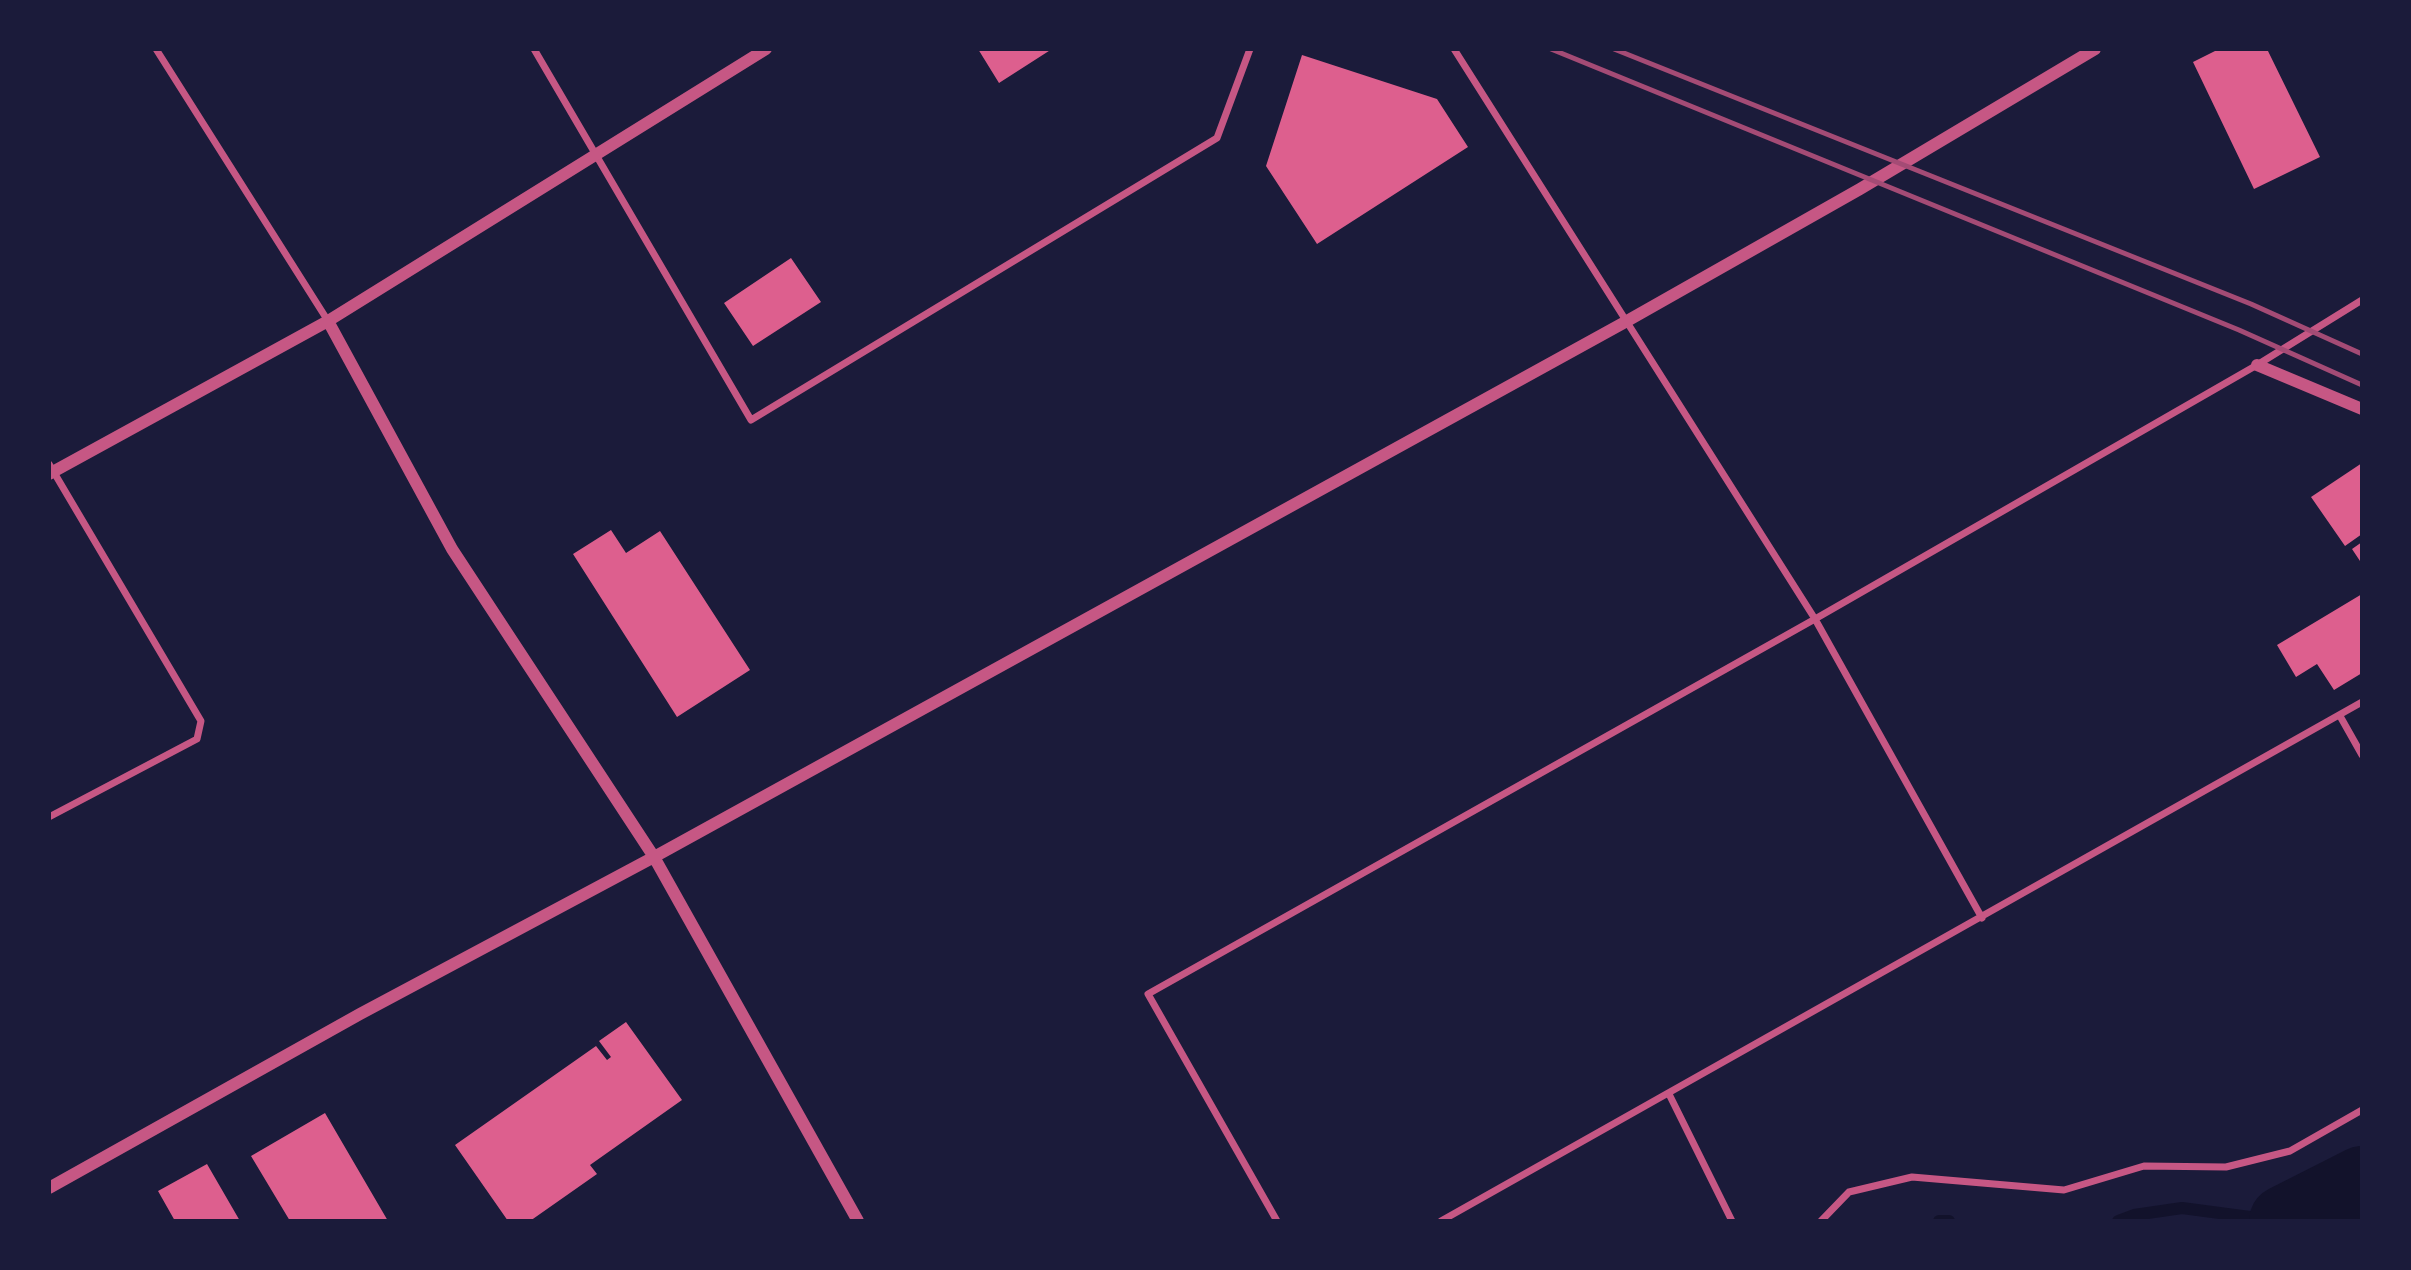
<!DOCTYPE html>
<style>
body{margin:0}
#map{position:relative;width:2411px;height:1270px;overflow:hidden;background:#1b1b3a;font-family:"Source Sans 3",sans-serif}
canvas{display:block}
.frame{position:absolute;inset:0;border:51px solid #1b1b3a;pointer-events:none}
</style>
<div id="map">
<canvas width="2411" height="1270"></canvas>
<div class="frame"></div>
</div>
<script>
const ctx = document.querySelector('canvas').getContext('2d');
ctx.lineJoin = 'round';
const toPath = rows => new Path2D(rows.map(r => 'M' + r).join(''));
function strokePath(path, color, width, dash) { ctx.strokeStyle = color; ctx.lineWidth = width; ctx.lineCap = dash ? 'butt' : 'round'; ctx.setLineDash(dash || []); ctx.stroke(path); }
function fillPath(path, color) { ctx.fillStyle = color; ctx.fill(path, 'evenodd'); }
const stream = toPath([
 [1939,1221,1949,1221],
 [2118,1221,2134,1215,2182,1208,2280,1221]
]);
const river = toPath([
 [2285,1221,2362,1182]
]);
const building = toPath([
 [978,49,1052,49,999,83],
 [2219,49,2267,49,2320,157,2254,189,2193,62],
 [1302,55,1437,99,1468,147,1317,244,1266,166],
 [791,258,821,302,753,346,724,303],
 [2362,463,2362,534,2345,546,2311,497],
 [611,530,626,553,660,531,750,670,677,717,573,554],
 [2362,542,2362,564,2352,549],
 [2362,594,2362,673,2334,690,2317,664,2296,677,2277,645],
 [626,1022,682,1100,590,1165,597,1174,530,1221,508,1221,455,1145,596,1046,607,1060,611,1057,599,1041],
 [325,1113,388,1221,290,1221,251,1156],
 [207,1164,240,1221,175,1221,158,1191]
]);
const minor = toPath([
 [156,49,328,321],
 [534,49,751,420,1217,138,1250,49],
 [1454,49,1815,619,1982,918],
 [49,464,201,721,197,739,49,817],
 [2340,716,2362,755],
 [1669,1094,1732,1221],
 [1277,1221,1148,994,1815,619,2257,365,2362,300],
 [1441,1221,2362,702],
 [1821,1221,1849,1192,1912,1177,2064,1190,2144,1166,2226,1167,2290,1151,2362,1110]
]);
const tertiary = toPath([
 [328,321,452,549,654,857,858,1221],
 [2257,365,2362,409],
 [49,474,328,321,766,49],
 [49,1188,360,1014,654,857,1627,321,1860,189,2095,49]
]);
const rail = toPath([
 [1551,49,2239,330,2362,385],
 [1614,49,2251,304,2362,354]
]);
strokePath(stream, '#12122b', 12);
strokePath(river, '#12122b', 72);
fillPath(building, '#dd5f8e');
strokePath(minor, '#c65784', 7);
strokePath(tertiary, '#c65784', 12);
strokePath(rail, '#a44b75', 5);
</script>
